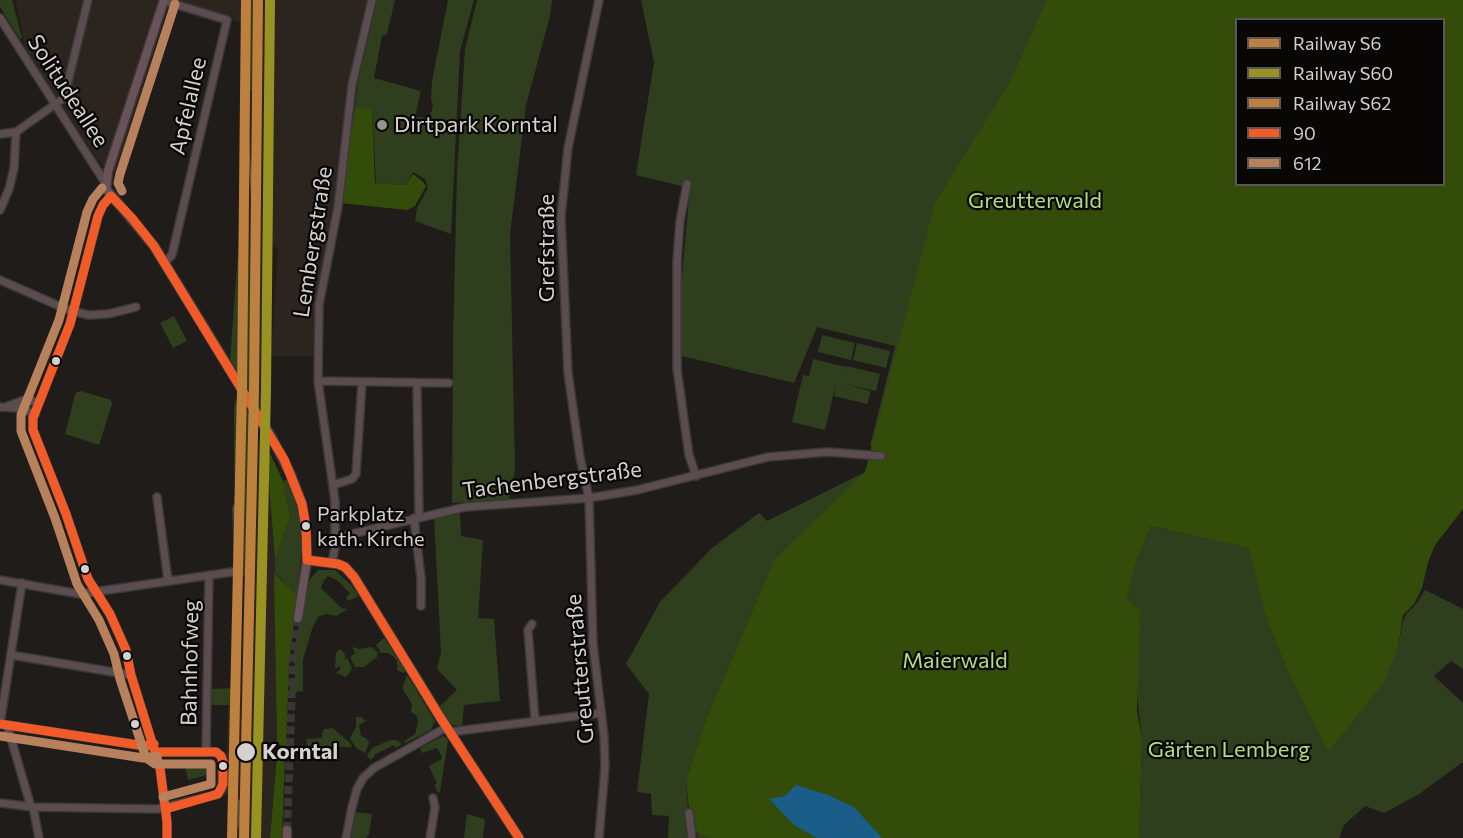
<!DOCTYPE html>
<meta charset="utf-8">
<style>
body{margin:0}
#map{position:relative;width:1463px;height:838px;overflow:hidden;background:#1f1c1a;font-family:Commissioner,sans-serif}
canvas{display:block}
.legend{position:absolute;left:1235px;top:18px;width:210px;height:168px;box-sizing:border-box;background:#090706;border:2px solid #5a5856;margin:0;padding:8px 10px;list-style:none;font-size:18px;color:#d4d1cf}
.legend li{display:flex;align-items:center;gap:12px;height:30px}
.legend b{width:30px;border:2px solid #5a5856}
</style>
<div id="map">
<canvas width="1463" height="838"></canvas>
<ul class="legend">
<li><b style="height:8px;background:#bd803f"></b>Railway S6</li>
<li><b style="height:8px;background:#979222"></b>Railway S60</li>
<li><b style="height:8px;background:#bd803f"></b>Railway S62</li>
<li><b style="height:8px;background:#f15b29"></b>90</li>
<li><b style="height:8px;background:#b6815c"></b>612</li>
</ul>
</div>
<script>
const ctx = document.querySelector('canvas').getContext('2d');
ctx.lineJoin = 'round';
function fillPath(path, color) { ctx.fillStyle = color; ctx.fill(path, 'evenodd'); }
const toPath = rows => new Path2D(rows.map(r => 'M' + r).join(''));
function strokePath(path, color, width, dash) { ctx.strokeStyle = color; ctx.lineWidth = width; ctx.lineCap = dash ? 'butt' : 'round'; ctx.setLineDash(dash || []); ctx.stroke(path); }
function label(font, color, halo, rows, align = 'center') {
  ctx.font = font + ' Commissioner,sans-serif'; ctx.lineWidth = 4.5; ctx.setLineDash([]); ctx.textBaseline = 'middle'; ctx.strokeStyle = halo; ctx.fillStyle = color; for (const [text, x, y, turn = 0] of rows) {
    ctx.save(); ctx.translate(x, y); ctx.rotate((+turn || 0) * Math.PI / 180); ctx.textAlign = isNaN(turn) ? turn : align; if (halo) ctx.strokeText(text, 0, 0); ctx.fillText(text, 0, 0); ctx.restore();
  }
}
const built = toPath([
 [16,0,244,0,244,25,227,17,170,1,116,173,103,166,99,161,26,54],
 [248,0,251,0,250,90,255,90,255,0,265,0,261,408,251,394,249,211,244,91],
 [274,0,368,0,353,69,337,188,317,304,315,356,271,356,278,248,269,246,265,173],
 [250,438,266,445,275,560,277,744,270,838,236,838,236,798,225,795,228,705,240,705]
]);
const green = toPath([
 [0,0,12,0,22,38,20,39,0,7],
 [251,0,255,0,255,90,249,90],
 [377,0,395,0,387,34,382,36,374,78,421,91,415,116,429,119,433,106,431,99,432,81,448,0,474,0,460,51,451,234,415,221,417,208,428,188,425,179,413,172,406,185,376,183,372,110,355,107,358,82],
 [477,0,552,0,550,16,526,105,510,234,515,470,509,499,452,503,453,341,457,173,465,49],
 [641,0,1463,0,1463,504,1262,542,1138,512,1121,598,1123,838,698,838,689,782,774,560,706,719,686,781,690,838,668,838,669,816,652,815,651,794,637,792,649,694,626,664,660,602,712,548,759,513,767,521,865,472,892,452,870,446,895,346,817,327,794,383,682,356,681,288,690,188,636,175,654,62],
 [1236,20,1444,20,1444,184,1236,184],
 [244,91,249,211,251,394,230,360,240,227,241,98],
 [174,316,187,341,173,348,160,323],
 [822,335,855,343,851,360,818,352],
 [857,343,890,351,886,368,853,360],
 [813,359,846,367,845,372,847,366,880,374,876,391,842,383,871,391,867,404,834,396,836,383,825,430,792,422,803,375,809,376],
 [81,391,111,400,112,404,99,445,65,434,75,395,77,392],
 [239,397,251,417,246,576,235,577,234,409,235,402],
 [289,479,301,521,302,548,297,595,275,573,275,560,290,517,283,481],
 [460,512,461,536,483,540,478,618,494,619,500,701,464,705,462,726,450,725,440,706,457,690,437,669,441,652,434,516],
 [1151,526,1250,548,1267,621,1289,674,1328,752,1398,648,1403,621,1407,613,1417,603,1425,590,1463,609,1463,669,1451,661,1434,676,1463,703,1463,762,1419,794,1384,813,1365,806,1344,825,1339,838,1139,838,1142,741,1127,599,1136,562],
 [318,570,335,570,351,585,359,596,348,601,346,598,350,593,337,580,328,576,324,580,321,588,341,608,348,609,336,616,326,614,318,617,312,629,303,660,303,692,300,691,292,694,289,688,291,684,295,682,294,652,299,624,310,579],
 [384,638,406,671,403,673,397,670,397,661,394,657,388,653,381,653,376,645],
 [352,647,359,649,372,647,378,653,377,657,364,667,355,667,350,657,355,653],
 [339,650,342,650,346,657,344,658,348,659,352,669,346,677,336,673,341,668,338,665,339,667,335,668,336,653],
 [407,675,435,721,431,730,405,743,404,741,415,734,418,722,417,716,411,712,412,704,402,688],
 [241,688,240,705,206,705,207,689],
 [356,717,361,717,366,721,359,725,361,736,366,738,369,743,365,753,356,748,350,738,356,727],
 [333,728,350,743,352,747,308,746,306,739,322,738,322,733,324,729],
 [443,736,447,738,448,741,440,792,438,793,434,785,437,783,429,766,442,759,442,757,437,748,422,753,420,748],
 [390,740,397,740,402,744,396,748,394,745,374,755,374,757,370,760,367,755,372,748],
 [184,762,212,767,211,774,188,780],
 [355,812,372,814,369,834,366,838,351,838],
 [467,814,485,819,483,838,464,838]
]);
const forest = toPath([
 [1047,0,1463,0,1463,509,1435,545,1428,562,1422,588,1414,604,1403,615,1398,648,1384,682,1328,752,1289,674,1267,621,1249,548,1151,526,1136,562,1127,599,1140,611,1137,710,1142,741,1139,838,882,838,854,807,828,795,796,786,785,796,769,800,794,825,817,838,711,838,691,829,686,781,706,719,774,560,865,472,935,203,1010,82],
 [1236,20,1444,20,1444,184,1236,184],
 [355,107,372,109,375,183,406,185,413,174,422,181,426,186,415,206,407,210,340,203],
 [266,445,283,481,290,517,275,560],
 [274,573,297,595,289,665,286,747,277,744],
 [277,753,285,757,282,838,270,838]
]);
const water = toPath([
 [796,785,828,795,854,807,882,838,817,838,794,825,769,799,785,796]
]);
const majorTunnel = toPath([
 [287,830,293,657,298,618]
]);
const minor = toPath([
 [164,1,227,20,172,255,165,262],
 [0,18,106,184],
 [0,134,16,132,64,98,88,0],
 [687,184,680,221,677,261,677,369,689,455,696,476],
 [111,196,103,205,98,216,70,324,33,418,33,430,66,514,88,579,110,614,126,650,131,675,160,768,167,822,167,838],
 [0,210,9,189,14,168,16,132],
 [0,280,66,309,88,315,108,314,136,307],
 [318,381,449,383],
 [417,383,419,516],
 [8,406,24,400,39,402],
 [0,407,20,408,35,414],
 [333,485,352,479,356,474,362,383],
 [157,497,168,581],
 [414,518,421,578,421,606],
 [335,538,465,507,589,498,637,490,768,457,827,452,881,456],
 [332,562,335,548,335,501,318,381,319,305,338,207,352,85,372,0],
 [0,580,80,594,239,571,237,508],
 [532,624,528,630,535,720],
 [11,655,131,675],
 [0,724,145,746,154,744],
 [0,724,22,583],
 [7,725,31,807],
 [450,732,601,713],
 [206,752,209,575],
 [0,803,33,807,157,809,211,796,218,794,222,789,223,762,221,756,216,752,156,752],
 [33,807,39,838],
 [689,813,692,838],
 [346,838,352,807,357,789,363,778,374,768,447,727],
 [430,838,435,807,433,798],
 [599,838,605,767,604,736,593,644,589,498,580,457,568,373,561,217,568,148,599,0]
]);
const major = toPath([
 [164,0,108,171,106,189,154,246,272,438,291,475,302,504,306,536,307,560,298,618],
 [307,560,338,564,345,567,354,577,440,717,519,838],
 [287,838,287,830]
]);
const rail = toPath([
 [249,0,248,132,255,255],
 [239,827,239,800]
]);
const bus1 = toPath([
 [111,196,103,205,98,216,70,324,33,418,33,430,66,514,88,579,110,614,126,650,131,675,160,768,167,822,167,838],
 [111,196,132,218,154,246,284,459,302,504,306,526,307,560],
 [307,560,338,564,345,567,354,577,440,717,519,838],
 [0,724,145,746,154,744],
 [156,752,216,752,221,756,223,762,223,784,218,794,166,809]
]);
const bus2 = toPath([
 [102,188,93,199,87,212,59,320,21,415,21,431,55,518,77,584,99,620,114,654,120,679,146,758,155,764,211,764,211,784,163,797],
 [122,191,118,183,120,174,175,4],
 [0,736,143,758,157,756]
]);
const rail1 = toPath([
 [244,838,254,389,258,0]
]);
const rail2 = toPath([
 [256,838,266,389,270,0]
]);
const rail3 = toPath([
 [232,838,242,389,246,0]
]);
const markers = [
 [382,125,6,"#959290"],
 [56,361,5,"#d4d1cf"],
 [306,526,5,"#d4d1cf"],
 [85,569,5,"#d4d1cf"],
 [127,656,5,"#d4d1cf"],
 [135,724,5,"#d4d1cf"],
 [246,752,10,"#d4d1cf"],
 [223,766,5,"#d4d1cf"]
];
const busNames = [
 ["Parkplatz",317,514],
 ["kath. Kirche",317,539]
];
const streetNames = [
 ["Solitudeallee",68,91,57],
 ["Apfelallee",188,106,-77],
 ["Lembergstraße",313,242,-81],
 ["Grefstraße",547,248,-90],
 ["Tachenbergstraße",552,480,-7],
 ["Bahnhofweg",190,663,-89],
 ["Greutterstraße",580,669,-95]
];
const poiNames = [
 ["Dirtpark Korntal",394,125]
];
const parkNames = [
 ["Greutterwald",1035,201],
 ["Maierwald",955,661],
 ["Gärten Lemberg",1229,750]
];
const stopNames = [
 ["Korntal",262,752]
];
fillPath(built, '#2c241f');
fillPath(green, '#2f3f1d');
fillPath(forest, '#334c0a');
fillPath(water, '#1b5d89');
strokePath(majorTunnel, '#3a3735', 8, [8, 4]);
strokePath(minor, '#3b3938', 10);
strokePath(major, '#3b3938', 11);
strokePath(minor, '#5a4c4f', 7);
strokePath(major, '#695359', 8);
strokePath(rail, '#5d5556', 1.5);
strokePath(bus1, '#f15b29', 9);
strokePath(bus2, '#b6815c', 9);
strokePath(rail1, '#bd803f', 10);
strokePath(rail2, '#979222', 10);
strokePath(rail3, '#bd803f', 10);
for (const [x, y, r, color] of markers) { const dot = new Path2D(); dot.arc(x, y, r, 0, 2 * Math.PI); ctx.fillStyle = color; ctx.fill(dot); strokePath(dot, '#090706', 2); }
label('20px', '#d4d1cf', '#090706', busNames, 'left');
label('22px', '#d4d1cf', '#090706', streetNames);
label('22px', '#d4d1cf', '#090706', poiNames, 'left');
label('22px', '#b0de7e', '#090706', parkNames);
label('bold 22px', '#d4d1cf', '#090706', stopNames, 'left');
</script>
